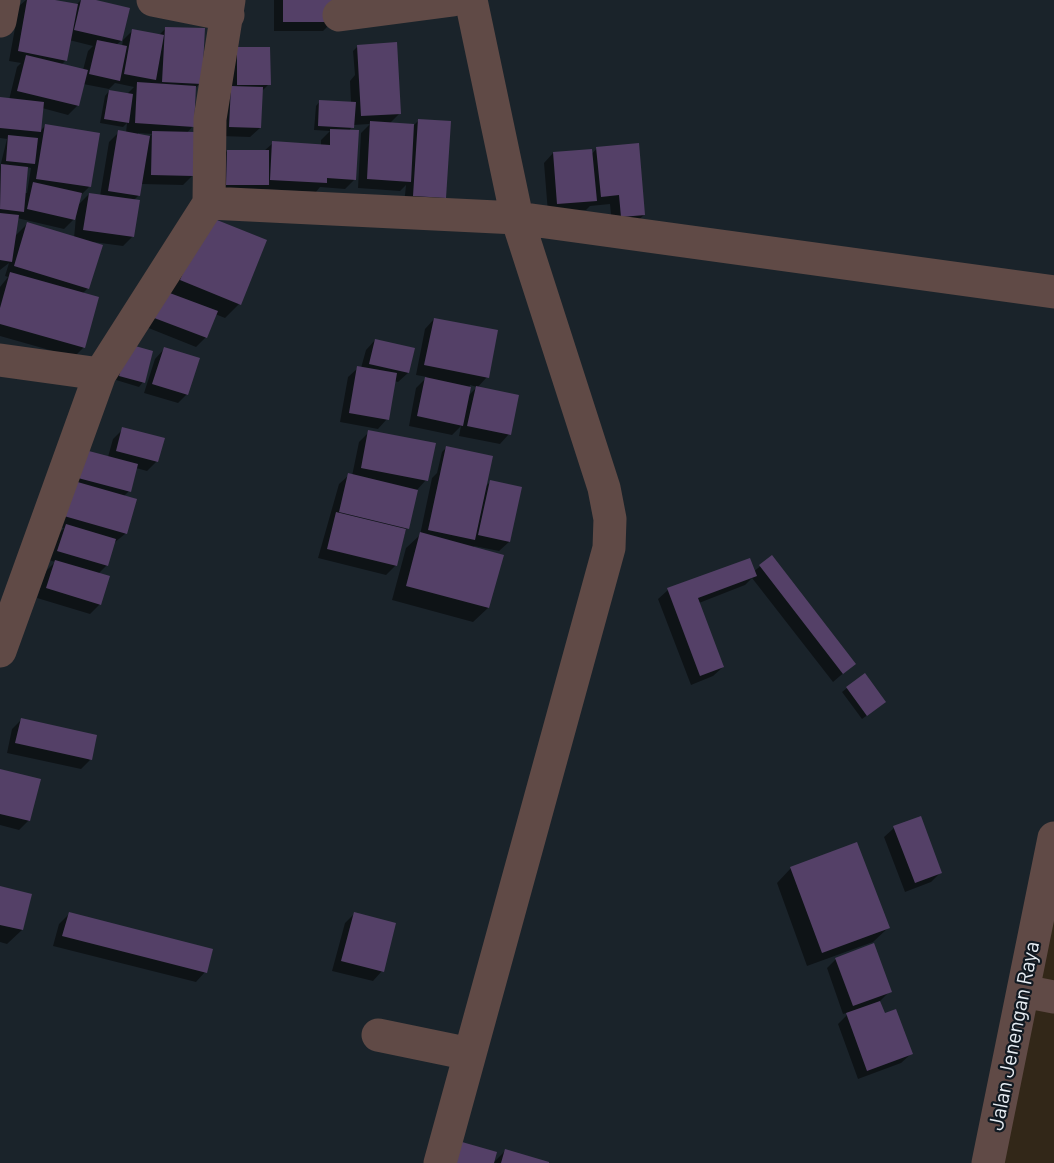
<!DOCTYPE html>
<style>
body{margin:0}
canvas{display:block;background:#1a232a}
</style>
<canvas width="1054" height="1163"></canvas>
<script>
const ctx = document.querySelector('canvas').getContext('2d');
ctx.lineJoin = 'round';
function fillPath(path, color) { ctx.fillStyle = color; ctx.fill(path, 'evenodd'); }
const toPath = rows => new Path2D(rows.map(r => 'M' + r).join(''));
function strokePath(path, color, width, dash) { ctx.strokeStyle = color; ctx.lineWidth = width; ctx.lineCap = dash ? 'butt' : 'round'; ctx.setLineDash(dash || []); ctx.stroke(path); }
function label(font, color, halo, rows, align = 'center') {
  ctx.font = font + ' Barlow,sans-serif'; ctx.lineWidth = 4.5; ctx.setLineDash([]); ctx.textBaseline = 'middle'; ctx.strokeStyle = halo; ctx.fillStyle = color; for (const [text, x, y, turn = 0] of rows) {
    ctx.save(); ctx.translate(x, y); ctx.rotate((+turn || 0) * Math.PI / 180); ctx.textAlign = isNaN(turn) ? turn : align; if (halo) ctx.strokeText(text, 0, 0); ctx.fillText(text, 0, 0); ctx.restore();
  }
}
const education = toPath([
 [1054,917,1054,1163,1003,1163]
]);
const shadow = toPath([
 [26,0,47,0,76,5,81,0,90,0,121,41,116,45,122,46,123,40,132,31,159,35,166,28,201,83,194,89,193,126,186,134,193,175,183,185,140,184,138,196,134,200,133,236,123,246,93,242,88,288,82,294,83,348,74,357,0,336,0,287,8,277,5,276,9,263,0,270,0,167,7,139,0,138,0,99,9,100,17,67,21,63,9,61,19,6],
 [69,40,93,46,88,51,83,70,61,65,66,60],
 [115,83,134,87,127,94,109,91,105,96,100,123,123,127,127,123,126,133,119,132,109,142,100,196,89,194,77,206,74,238,27,224,14,237,17,218,64,229,74,219,79,197,89,187,45,126,39,132,42,108,68,115,78,105,83,84,109,89],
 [138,133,152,134,149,137,138,135],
 [27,167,31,168,27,193,24,193],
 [274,0,411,0,333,21,323,31,274,31],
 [358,46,400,113,389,124,414,125,418,121,445,198,435,207,404,205,406,185,400,191,358,188,361,133,370,124,353,125,349,131,354,180,345,189,320,187,316,192,263,189,258,194,217,194,218,161,227,151,264,151,273,143,321,146,321,140,330,131,314,130,316,106,320,101,351,103,350,81,355,75,353,51],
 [237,49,269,84,261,92,260,128,250,137,220,136],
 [597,148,644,215,634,224,612,226,610,204,590,206,586,210,548,213,544,163,553,153,591,155],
 [193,232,239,304,225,318,215,314,206,337,196,347,141,325],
 [434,319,487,377,477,388,509,434,500,444,459,436,461,426,452,435,409,426,416,388,427,377,416,375,425,329],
 [470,385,477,387,468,396],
 [375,340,408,373,398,382,394,381,387,419,378,429,340,422,348,377,358,368,361,368,366,350],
 [164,349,187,394,178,403,144,393,155,359],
 [124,350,143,382,139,387,116,380],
 [123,429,157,461,147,471,136,468,129,491,124,496,135,500,125,534,114,543,107,565,98,574,100,604,90,614,37,598,46,571,55,562,49,560,56,536,64,528,55,526,75,461,108,457,113,439],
 [369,432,426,480,417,490,396,565,386,575,318,558,339,484,349,475,352,476,359,442],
 [446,448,485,487,491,481,520,488,509,542,499,551,474,546,488,608,473,622,392,600,406,548,420,535,432,478,437,473,442,452],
 [772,557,854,664,833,682,752,578,745,585,699,603,723,667,713,676,691,685,658,599,668,590,753,572],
 [847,688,880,706,862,719,842,692],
 [22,719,90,760,81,769,7,753,12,729],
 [0,770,29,820,19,830,0,825],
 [894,828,940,873,931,882,905,892,884,837],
 [791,868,888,928,873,942,807,966,777,883],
 [0,887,22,930,7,944,0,942],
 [355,913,382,971,373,981,332,971,345,923],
 [69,914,205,972,196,982,53,946,59,924],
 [836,959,890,991,879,1002,884,1015,911,1054,901,1063,858,1079,838,1024,850,1012,843,1014,827,968],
 [505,1151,546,1163,493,1163]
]);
const building = toPath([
 [27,0,55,0,78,4,67,61,18,51],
 [81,0,96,0,130,8,122,41,74,30],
 [283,0,334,0,334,22,283,22],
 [165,27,205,28,202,84,162,82],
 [132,29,164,35,156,80,124,74],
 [97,40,127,46,120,81,89,74],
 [397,42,401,114,361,116,357,45],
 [237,47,270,47,271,85,237,85],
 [26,55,88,70,79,106,17,91],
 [137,82,196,86,194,127,135,123],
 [231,86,263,87,261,128,229,127],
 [109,90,133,94,129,123,104,119],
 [0,97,44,102,41,132,0,128],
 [319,100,356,102,354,128,318,126],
 [418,119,451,121,446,198,413,196],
 [370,121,414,124,411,182,367,179],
 [45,124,100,133,91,187,36,179],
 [330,129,359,130,356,180,327,178,327,183,270,180,272,141,330,145],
 [118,130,150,136,140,196,108,191],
 [152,131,195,132,194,176,151,175],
 [8,135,38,138,35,164,6,161],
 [639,143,645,215,621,217,619,195,601,197,596,147],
 [592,149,597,201,557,204,553,152],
 [227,150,269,150,269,185,226,185],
 [1,164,28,167,24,212,0,209],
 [33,182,82,193,75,220,27,209],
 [89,193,140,200,134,237,83,230],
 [0,213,19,215,12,262,0,260],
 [207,216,267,240,241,305,180,280],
 [27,222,103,245,89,289,14,266],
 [10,272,99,297,85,348,0,324,0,308],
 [159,289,218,311,207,338,149,316],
 [434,318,498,330,489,378,424,365],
 [375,339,415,348,409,373,369,364],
 [128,344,153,351,145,383,119,376],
 [164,347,200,358,188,395,152,384],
 [357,366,397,373,389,420,349,413],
 [425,377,471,387,463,426,417,416],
 [476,386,519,395,511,435,467,426],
 [122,427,165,438,158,462,116,451],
 [368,430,436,443,428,481,361,468],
 [446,446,493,456,475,540,428,530],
 [85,450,138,464,131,492,78,478],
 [348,473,418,490,409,529,339,512],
 [490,480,522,487,510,542,478,535],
 [74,481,137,499,127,534,64,516],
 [336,512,406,529,397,566,327,549],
 [66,524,116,539,108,566,57,551],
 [420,532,504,555,489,608,406,586],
 [772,555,856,664,843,674,759,565],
 [750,558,757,576,698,598,724,667,700,676,667,588],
 [55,560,110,576,101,605,46,588],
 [865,673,886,702,867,716,846,687],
 [21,718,97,735,92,760,15,743],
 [0,769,41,779,30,821,0,814],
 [921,816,942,873,915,883,893,826],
 [857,842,890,928,822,953,790,867],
 [0,886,32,894,23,930,0,925],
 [69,912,213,949,207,973,62,936],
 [354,912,396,923,384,972,341,961],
 [874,943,892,992,853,1006,835,958],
 [880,1001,885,1013,896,1009,913,1054,867,1071,846,1013],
 [455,1140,497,1152,494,1163,448,1163],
 [505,1149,549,1162,549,1163,501,1163]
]);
const minor = toPath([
 [153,0,228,15],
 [471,0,517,218,1054,292],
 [339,15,453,0],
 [0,21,4,0],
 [209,203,210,119,229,0],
 [0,360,100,374],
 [0,651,100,374,209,203,517,218,604,488,610,519,609,548,440,1163],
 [1023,991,1054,997],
 [378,1035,470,1054],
 [988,1163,1054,838]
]);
const streetNames = [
 ["Jalan Jenengan Raya",1014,1036,-79]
];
fillPath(education, '#322718');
fillPath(shadow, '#0007');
fillPath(building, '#544067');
strokePath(minor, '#604a46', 33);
label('21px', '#e7edf3', '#111921', streetNames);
</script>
